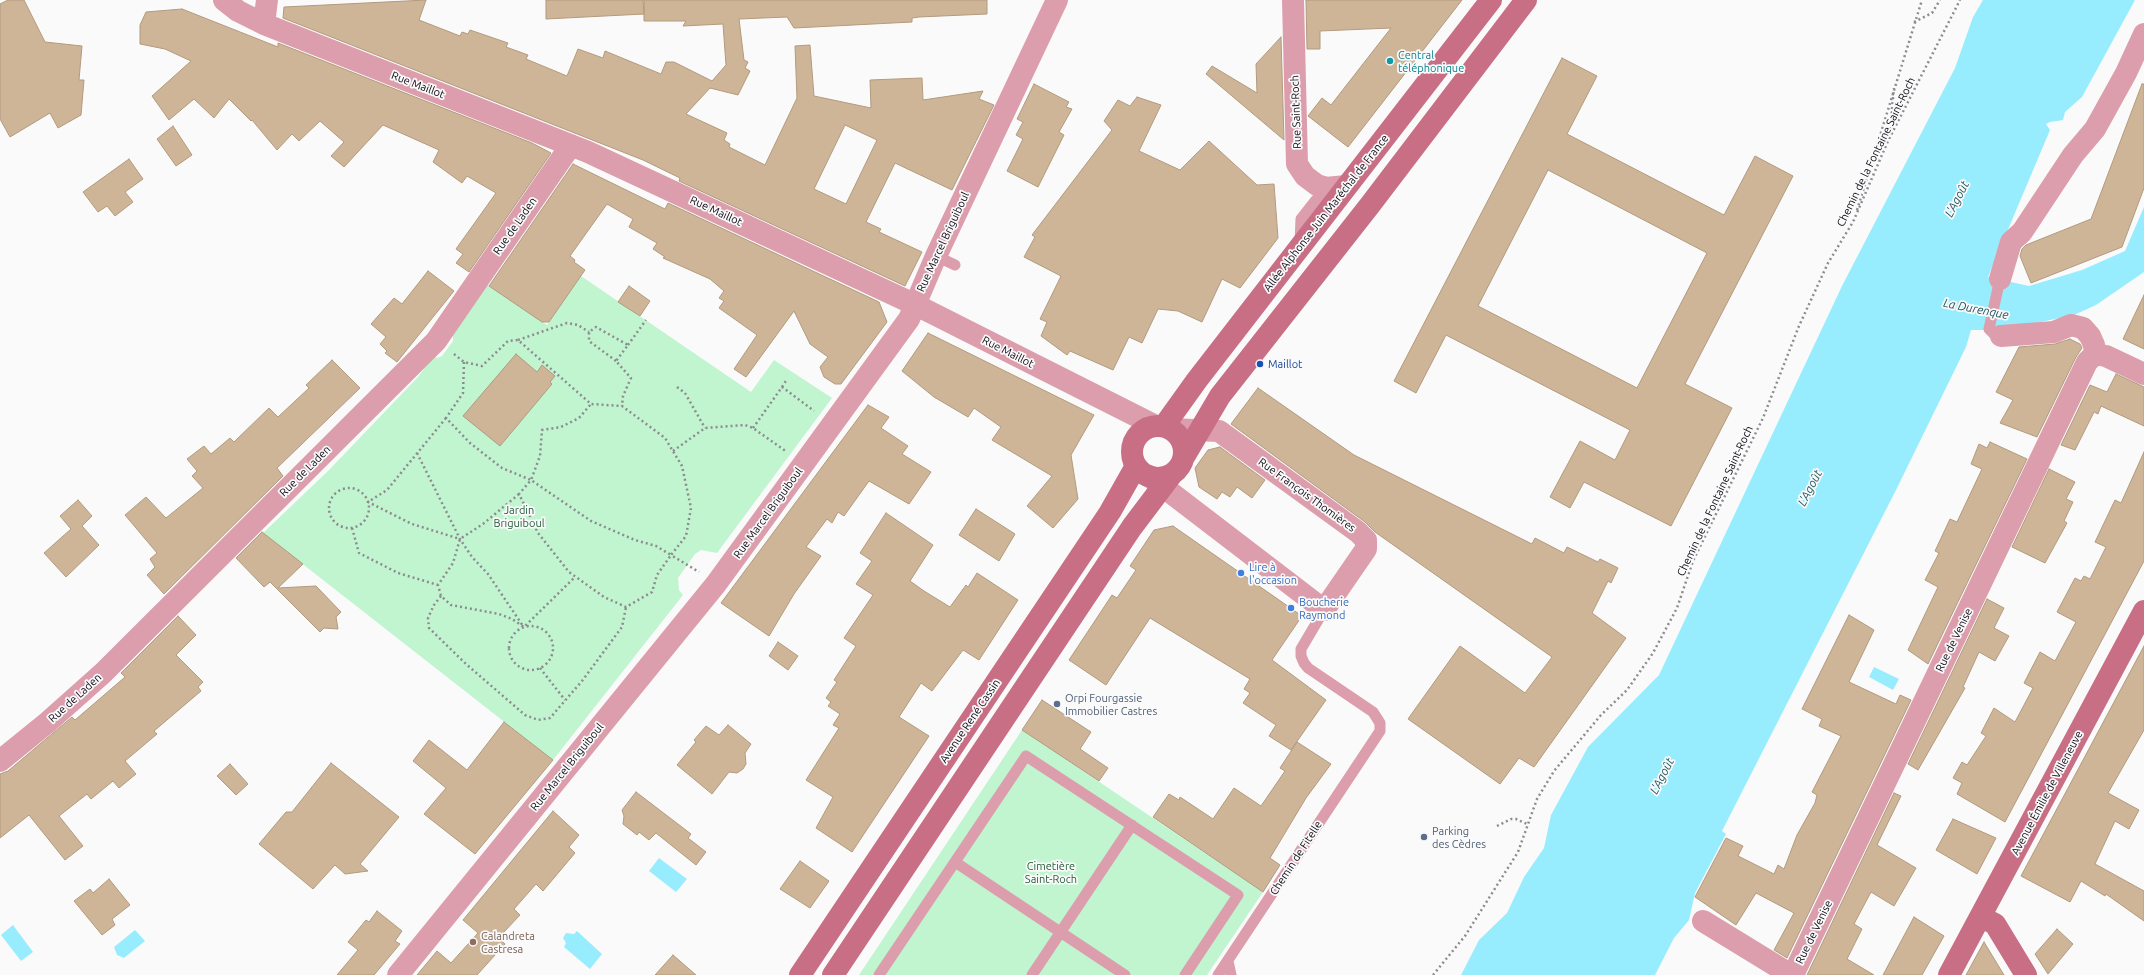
<!DOCTYPE html>
<meta charset="utf-8">
<style>
body{margin:0}
canvas{display:block;background:#fafafa}
</style>
<canvas width="2144" height="975"></canvas>
<script>
const ctx = document.querySelector('canvas').getContext('2d');
ctx.lineJoin = 'round';
function fillPath(path, color) { ctx.fillStyle = color; ctx.fill(path, 'evenodd'); }
const toPath = rows => new Path2D(rows.map(r => 'M' + r).join(''));
function strokePath(path, color, width, dash) { ctx.strokeStyle = color; ctx.lineWidth = width; ctx.lineCap = dash ? 'butt' : 'round'; ctx.setLineDash(dash || []); ctx.stroke(path); }
function label(font, color, halo, rows, align = 'center') {
  ctx.font = font + ' Ubuntu,sans-serif'; ctx.lineWidth = 3.5; ctx.setLineDash([]); ctx.textBaseline = 'middle'; ctx.strokeStyle = halo; ctx.fillStyle = color; for (const [text, x, y, turn = 0] of rows) {
    ctx.save(); ctx.translate(x, y); ctx.rotate((+turn || 0) * Math.PI / 180); ctx.textAlign = isNaN(turn) ? turn : align; if (halo) ctx.strokeText(text, 0, 0); ctx.fillText(text, 0, 0); ctx.restore();
  }
}
const green = toPath([
 [581,276,751,392,774,360,832,398,717,553,701,550,695,554,678,578,679,590,683,595,553,760,263,533,329,470,417,378,434,356,437,358,442,356,453,341,453,335,451,333,488,285,547,325],
 [1022,730,1263,892,1207,975,859,975]
]);
const water = toPath([
 [1983,0,2135,0,2082,97,2065,112,2063,120,2050,122,2046,124,2050,130,1988,277,2029,286,2082,270,2125,251,2144,207,2144,272,2096,305,2074,315,2002,330,1971,330,1966,347,1896,490,1722,831,1726,834,1695,893,1689,920,1674,938,1655,975,1461,975,1479,940,1507,913,1524,877,1544,848,1551,815,1588,747,1659,675,1842,286,1955,68,1973,17],
 [1874,667,1899,679,1893,690,1869,677],
 [659,858,687,879,676,892,649,871],
 [13,925,33,952,21,961,1,935],
 [135,930,145,941,124,958,117,955,114,947],
 [577,931,602,954,590,969,564,947,566,943,563,938,566,933,574,934]
]);
const building = toPath([
 [8,0,24,0,45,42,82,46,79,80,84,80,81,115,58,128,50,113,10,137,0,119,0,4,8,0],
 [426,0,419,20,460,36,462,32,468,34,470,30,508,43,506,47,528,55,526,59,567,76,578,49,603,58,605,51,661,74,666,62,674,62,712,81,726,65,723,24,683,26,686,21,644,21,644,0,987,0,987,14,919,17,912,18,912,22,794,28,787,17,739,19,744,60,748,62,745,68,750,71,738,95,710,88,686,114,727,133,724,140,730,144,729,147,765,165,797,98,795,46,810,45,814,96,871,108,870,80,922,78,923,100,983,91,979,99,994,105,952,190,895,163,866,222,881,229,879,232,922,252,905,286,679,181,680,178,643,160,283,18,284,7,426,0],
 [845,125,877,140,846,204,814,189,845,125],
 [546,0,643,0,644,14,546,19,546,0],
 [1306,0,1462,0,1348,147,1308,116,1322,98,1331,105,1391,28,1320,31,1320,49,1307,49,1306,0],
 [182,9,278,47,278,43,532,143,551,153,469,272,456,263,463,254,456,249,496,193,467,176,462,183,433,162,439,150,383,125,344,167,331,156,344,142,320,121,299,141,292,134,277,150,252,120,251,121,229,99,214,118,194,99,169,120,152,96,191,61,165,49,140,44,140,25,146,12,182,9],
 [1281,37,1284,140,1206,74,1212,66,1257,93,1256,64,1281,37],
 [1562,58,1597,76,1567,134,1724,215,1755,156,1793,176,1685,384,1732,408,1671,526,1584,482,1570,508,1550,497,1580,441,1615,460,1630,430,1446,335,1416,393,1394,381,1562,58],
 [1548,170,1707,253,1637,388,1478,306,1548,170],
 [1034,84,1069,102,1066,107,1072,109,1059,132,1064,135,1038,187,1007,171,1023,139,1016,135,1023,122,1017,119,1034,84],
 [2142,84,2144,84,2144,188,2122,247,2031,283,2020,256,2022,249,2026,245,2091,219,2142,84],
 [1137,97,1161,105,1139,151,1180,170,1209,141,1257,185,1274,184,1278,238,1240,288,1222,279,1202,322,1178,311,1158,309,1142,343,1129,337,1113,370,1070,351,1067,355,1041,336,1047,322,1040,319,1061,276,1024,257,1035,237,1032,235,1112,130,1104,121,1118,100,1130,106,1137,97],
 [173,126,192,155,176,166,157,139,173,126],
 [129,159,143,179,125,192,133,202,115,216,107,206,98,212,83,192,129,159],
 [573,164,665,209,668,203,879,302,887,322,841,384,835,384,824,377,820,367,828,357,810,344,794,311,746,377,734,369,757,335,719,308,724,301,719,298,724,291,710,279,663,258,665,257,653,249,657,243,629,227,633,219,607,204,570,256,575,260,574,262,585,270,549,322,542,322,489,286,573,164],
 [428,271,454,291,397,362,385,353,387,351,380,344,386,337,371,324,394,298,402,304,428,271],
 [629,286,650,301,640,316,618,302,629,286],
 [2144,295,2144,349,2123,339,2144,295],
 [928,333,1094,415,1071,455,1078,499,1053,528,1027,506,1052,476,992,440,1001,427,974,408,968,417,934,397,902,371,928,333],
 [2070,339,2080,344,2082,348,2076,357,2037,437,2000,423,2013,400,1996,392,2019,347,2055,344,2070,339],
 [516,354,537,372,542,365,555,376,550,382,552,384,500,446,463,416,516,354],
 [332,360,360,388,277,468,283,476,164,594,147,575,155,567,150,559,157,553,125,515,146,497,166,518,203,488,192,476,197,471,187,459,204,446,211,454,230,438,234,442,269,408,278,417,309,388,306,385,332,360],
 [2116,374,2144,387,2144,426,2101,406,2098,414,2094,412,2075,450,2061,445,2090,385,2107,392,2116,374],
 [1258,388,1354,455,1532,544,1535,538,1564,553,1567,547,1598,562,1600,559,1618,568,1611,583,1608,581,1592,613,1626,638,1534,767,1519,758,1500,784,1408,719,1460,646,1525,693,1552,657,1375,532,1365,522,1231,424,1258,388],
 [868,405,889,417,881,428,908,446,902,454,931,472,909,504,869,481,844,516,838,512,832,523,827,519,806,547,821,556,794,594,769,636,721,603,868,405],
 [1990,442,2027,459,1928,664,1908,650,1938,587,1925,580,1939,553,1935,551,1950,519,1957,522,1982,469,1971,464,1979,444,1987,448,1990,442],
 [1220,447,1265,480,1252,498,1237,487,1230,497,1222,492,1217,499,1199,487,1195,468,1208,450,1220,447],
 [2144,452,2144,561,2005,822,1957,794,1962,783,1953,778,1962,762,1967,765,1986,736,1981,733,1994,708,2015,722,2033,688,2024,683,2040,652,2055,661,2076,622,2057,612,2075,578,2081,581,2084,576,2090,579,2106,547,2095,542,2115,500,2121,503,2144,452],
 [2049,469,2075,482,2066,499,2073,502,2064,521,2067,523,2045,563,2012,547,2049,469],
 [78,500,92,516,82,526,99,545,66,577,44,553,71,529,60,516,78,500],
 [976,509,1015,534,999,561,959,535,976,509],
 [886,513,933,545,910,581,924,591,950,607,966,585,968,587,977,573,1018,600,979,660,963,650,932,691,921,683,899,717,929,736,852,852,816,828,833,797,806,780,839,728,833,725,840,714,828,706,831,702,826,698,837,682,834,680,856,646,844,638,873,595,856,584,872,561,860,553,886,513],
 [1173,526,1302,616,1272,660,1326,700,1291,750,1269,736,1276,725,1243,703,1250,693,1244,689,1250,679,1150,618,1106,685,1069,660,1112,595,1117,598,1136,570,1130,566,1154,530,1173,526],
 [262,532,303,564,278,588,316,586,341,612,336,617,338,629,324,628,320,632,270,582,264,587,236,558,262,532],
 [1987,599,2004,608,1994,628,2009,636,1995,661,1979,652,1963,687,1965,688,1918,770,1908,764,1987,599],
 [1849,615,1874,630,1849,682,1896,704,1900,695,1911,700,1787,958,1774,950,1794,913,1756,893,1736,925,1695,897,1726,838,1743,846,1738,856,1774,874,1778,865,1784,869,1797,835,1815,803,1817,795,1812,792,1841,736,1819,726,1822,719,1802,709,1849,615],
 [178,616,196,635,176,655,203,682,198,687,201,691,154,731,157,734,125,761,136,774,119,788,113,781,91,799,87,794,59,816,83,846,65,860,29,815,0,838,0,774,8,771,72,717,75,720,125,677,121,673,178,616],
 [778,642,798,656,788,670,769,656,778,642],
 [2144,646,2144,730,2108,793,2139,810,2129,829,2115,821,2095,864,2144,891,2144,921,2106,894,2105,896,2081,881,2070,902,2021,876,2144,646],
 [1042,700,1091,732,1080,749,1108,768,1099,781,1022,730,1042,700],
 [504,722,553,760,475,854,424,814,446,788,413,761,429,740,467,770,504,722],
 [728,725,751,744,745,753,746,764,743,769,737,773,729,772,712,794,677,765,696,742,694,740,706,726,719,735,728,725],
 [1297,742,1331,764,1306,798,1270,858,1280,865,1263,892,1153,817,1169,794,1179,800,1180,797,1213,819,1234,788,1261,806,1285,771,1280,768,1297,742],
 [331,763,399,817,360,864,368,871,345,874,335,865,313,889,259,844,286,812,292,812,331,763],
 [230,764,248,784,236,795,217,776,230,764],
 [636,792,691,834,688,838,706,852,696,865,656,833,649,840,639,832,637,835,623,824,624,816,622,810,636,792],
 [1894,793,1901,796,1877,845,1916,868,1894,906,1871,892,1854,924,1862,929,1847,959,1874,975,1807,975,1894,793],
 [553,811,579,835,569,847,575,853,543,891,536,884,514,909,520,915,503,933,504,934,499,939,505,944,477,975,417,975,437,951,451,963,478,933,463,920,553,811],
 [1953,819,1996,838,1977,874,1936,850,1953,819],
 [800,861,829,881,810,908,780,889,800,861],
 [109,879,130,905,112,919,115,925,102,935,74,901,90,889,93,893,109,879],
 [377,911,402,931,395,941,400,944,374,975,337,975,358,950,348,942,366,920,369,922,377,911],
 [1914,917,1944,936,1922,975,1883,975,1914,917],
 [2057,929,2073,944,2048,974,2035,954,2057,929],
 [1984,942,2004,975,1966,975,1984,942],
 [673,955,696,975,655,975,673,955]
]);
const path = toPath([
 [1914,22,1932,13,1940,0],
 [1889,139,1894,88],
 [1857,210,1922,0],
 [518,340,567,323,578,325,589,332],
 [628,345,646,320],
 [454,354,464,362,482,366,508,341,518,340,591,404,622,406,665,438,682,466,691,508,686,536,671,555,699,572],
 [616,361,589,341,589,332,596,327,628,345,616,361,631,378,623,396,622,406],
 [464,362,463,393,446,418,470,443,502,468,531,480,519,494,538,533,569,572,604,597,626,607,652,592,657,575,671,555,656,546,635,540,591,521,531,480,540,456,542,430,561,427,579,418,591,404],
 [677,387,685,393,705,428],
 [782,387,787,379],
 [446,418,387,490,368,502,412,524,460,539],
 [753,428,782,387,814,411],
 [673,451,705,428,745,425,753,428,787,452],
 [417,453,460,539,472,557,488,574,523,626],
 '329 508a20 20 0 1 1 40 0a20 20 0 1 1-40 0Z',
 [519,494,483,524,460,539,453,563,438,585,441,596,451,605,499,614,512,619,524,627,575,577],
 [352,528,359,553,398,573,438,585],
 [441,596,434,605,428,618,429,628,466,664,525,715,538,720,550,718,582,681,622,627,626,607],
 '509 648a22 22 0 1 1 44 0a22 22 0 1 1-44 0Z',
 [540,668,565,700],
 [1497,826,1511,819,1516,819,1527,824],
 [1433,975,1465,936,1518,852,1537,799,1554,771,1601,715,1627,690,1653,653,1677,608,1693,561,1763,418,1799,326,1828,263,1853,222,1888,141,1960,0]
]);
const lane = toPath([
 [1300,242,1301,219,1316,200,1332,189],
 [936,256,955,265],
 [2000,279,1989,329,1995,335,2001,336],
 [955,862,1125,975],
 [1228,961,1231,975],
 [879,975,1026,756,1238,895,1185,975],
 [1032,975,1132,825],
 [1218,975,1380,731,1380,723,1373,712,1308,668,1304,663,1301,656,1301,649,1324,610]
]);
const street = toPath([
 [224,0,238,11,264,24,588,152,916,305,1156,426],
 [1293,0,1297,164,1305,176,1317,185,1326,188,1346,186],
 [264,24,267,0],
 [2000,279,2011,242,2022,232,2073,155,2095,129,2126,73,2144,34],
 [2001,336,2054,332,2071,325,2083,328,2090,336,2094,345,2095,354],
 [1149,476,1324,610,1366,549,1366,540,1358,532,1219,431,1170,429],
 [0,761,48,722,103,673,436,341,571,145],
 [1703,921,1791,975],
 [398,975,716,584,909,319,936,256,1057,0],
 [1793,975,2087,362,2095,354,2106,356,2144,374]
]);
const secondary = toPath([
 [1164,426,1197,380,1491,0],
 '1132 452a26 26 0 1 1 52 0a26 26 0 1 1-52 0Z',
 [1184,457,1220,396,1370,205,1526,0],
 [1981,917,1995,924,2026,975],
 [800,975,1110,512,1136,466],
 [833,975,1132,527,1172,474],
 [1949,975,2144,611]
]);
const markers = [
 [1390,61,4,"#0f9aa8"],
 [1260,364,4,"#1a4fb4"],
 [1241,573,4,"#3f7fe0"],
 [1291,608,4,"#3f7fe0"],
 [1057,704,4,"#5c6f8a"],
 [1424,837,4,"#5c6f8a"],
 [473,942,4,"#8d6e63"]
];
const cultureNames = [
 ["Central",1398,55],
 ["téléphonique",1398,68]
];
const streetNames = [
 ["Rue Maillot",418,85,21],
 ["Rue Saint-Roch",1296,112,-92],
 ["Chemin de la Fontaine Saint-Roch",1876,152,-64],
 ["Rue Maillot",716,211,25],
 ["Allée Alphonse Juin Maréchal de France",1326,213,-52],
 ["Rue de Laden",515,226,-55],
 ["Rue Marcel Briguiboul",943,242,-65],
 ["Rue Maillot",1008,352,27],
 ["Rue de Laden",305,471,-45],
 ["Rue François Thomières",1307,495,36],
 ["Chemin de la Fontaine Saint-Roch",1715,501,-65],
 ["Rue Marcel Briguiboul",768,513,-54],
 ["Rue de Venise",1954,640,-64],
 ["Rue de Laden",75,698,-42],
 ["Avenue René Cassin",970,721,-56],
 ["Rue Marcel Briguiboul",567,767,-51],
 ["Avenue Émilie de Villeneuve",2047,793,-62],
 ["Chemin de Fitelle",1296,858,-57],
 ["Rue de Venise",1814,932,-64]
];
const transitNames = [
 ["Maillot",1268,364]
];
const parkNames = [
 ["Jardin",519,510],
 ["Briguiboul",519,523],
 ["Cimetière",1051,866],
 ["Saint-Roch",1051,879]
];
const shopNames = [
 ["Lire à",1249,567],
 ["l'occasion",1249,580],
 ["Boucherie",1299,602],
 ["Raymond",1299,615]
];
const serviceNames = [
 ["Orpi Fourgassie",1065,698],
 ["Immobilier Castres",1065,711],
 ["Parking",1432,831],
 ["des Cèdres",1432,844]
];
const educationNames = [
 ["Calandreta",481,936],
 ["Castresa",481,949]
];
const waterNames = [
 ["L'Agoût",1957,199,-63],
 ["La Durenque",1976,309,11],
 ["L'Agoût",1810,488,-63],
 ["L'Agoût",1662,776,-63]
];
fillPath(green, '#c0f5d0');
fillPath(water, '#97edfd');
fillPath(building, '#ceb598');
strokePath(building, '#b29a7d', 1);
strokePath(path, '#8d8b90', 2.5, [2, 3]);
strokePath(lane, '#dc9eac', 11);
strokePath(street, '#dc9eac', 22);
strokePath(secondary, '#c86f86', 22);
for (const [x, y, r, color] of markers) { const dot = new Path2D(); dot.arc(x, y, r, 0, 2 * Math.PI); ctx.fillStyle = color; ctx.fill(dot); strokePath(dot, '#fafafa', 1.5); }
label('11px', '#0d838f', '#fafafa', cultureNames, 'left');
label('11px', '#0e0914', '#fafafa', streetNames);
label('11px', '#164399', '#fafafa', transitNames, 'left');
label('11px', '#235c3a', '#fafafa', parkNames);
label('11px', '#366cbe', '#fafafa', shopNames, 'left');
label('11px', '#4e5e75', '#fafafa', serviceNames, 'left');
label('11px', '#785e54', '#fafafa', educationNames, 'left');
label('italic 12px', '#265861', '#fafafa', waterNames);
</script>
